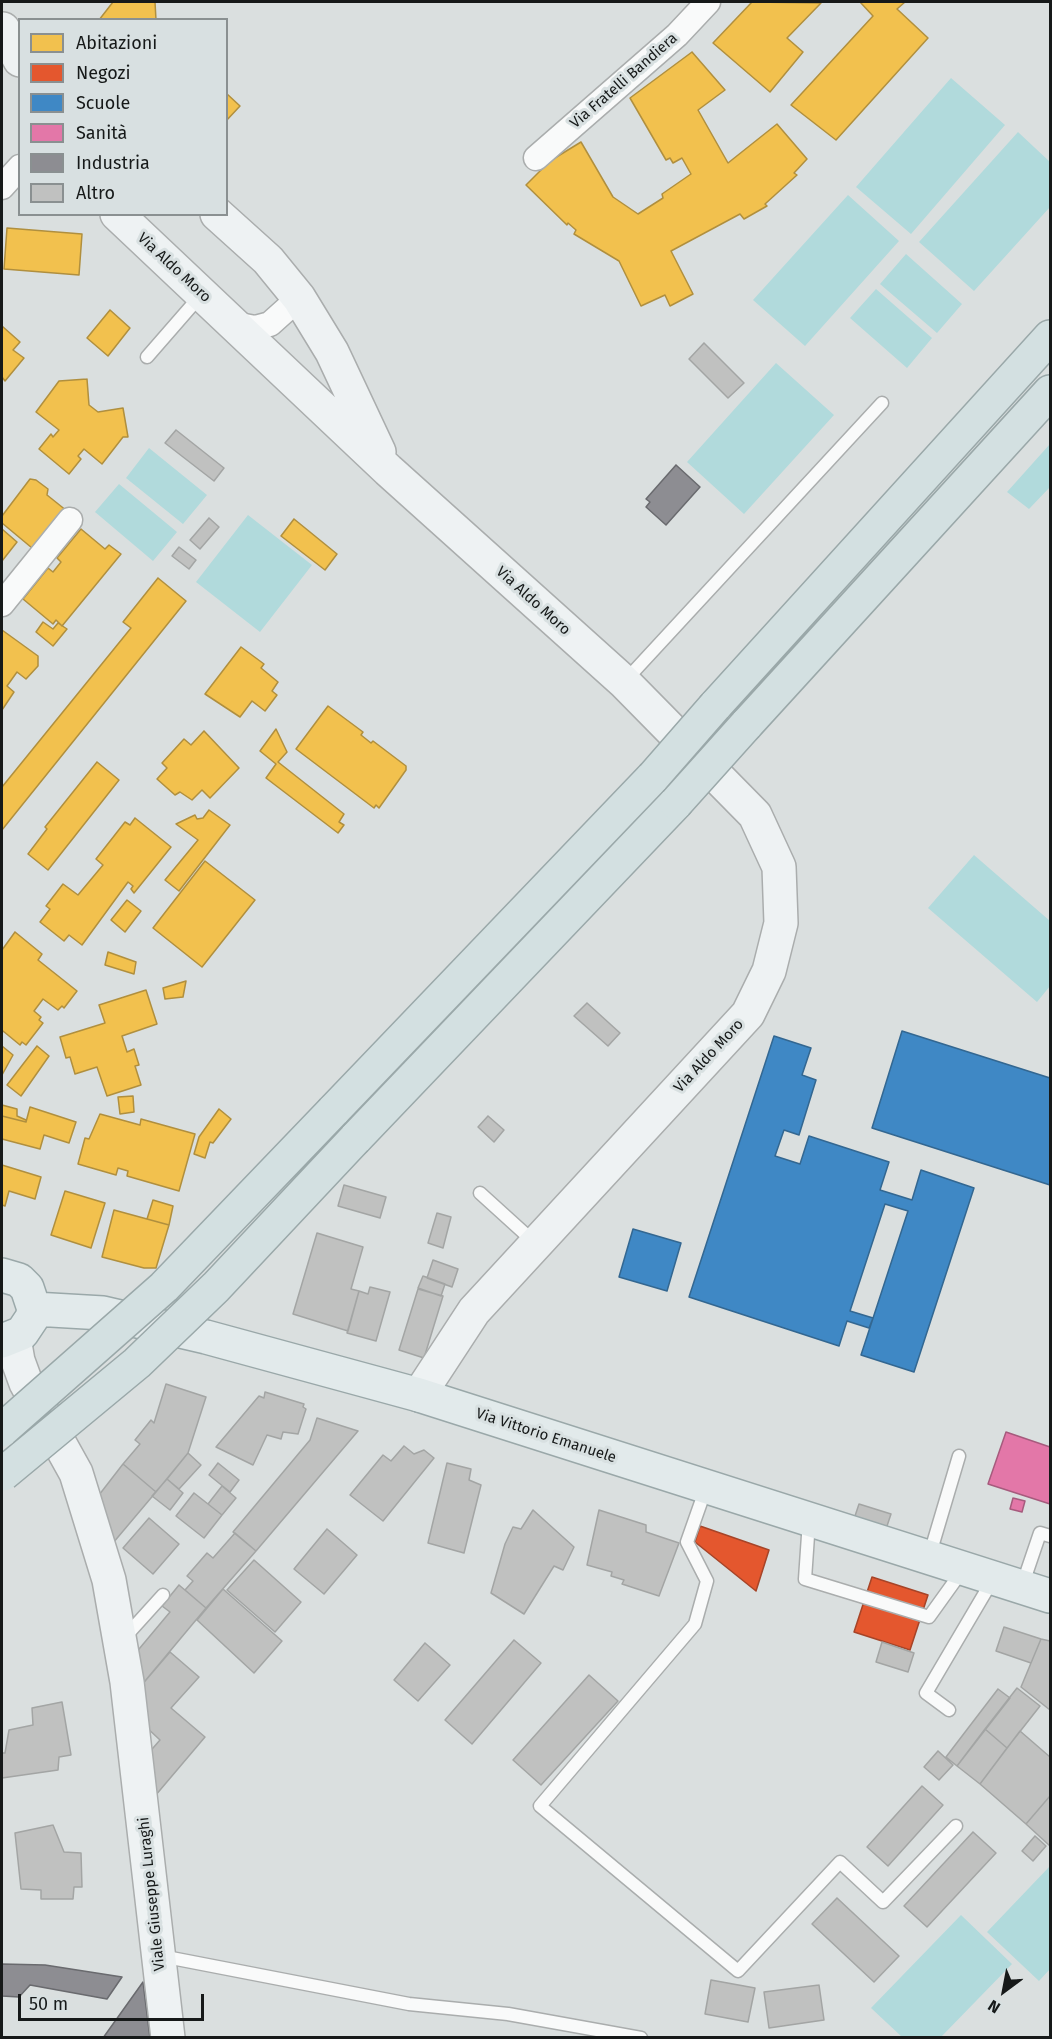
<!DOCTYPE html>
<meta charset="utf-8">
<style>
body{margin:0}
#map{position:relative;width:1052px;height:2039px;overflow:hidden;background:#dadfdf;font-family:"Fira Sans",sans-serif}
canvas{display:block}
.frame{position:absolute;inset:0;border:3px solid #161919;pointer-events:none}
.legend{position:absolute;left:18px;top:18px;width:210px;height:198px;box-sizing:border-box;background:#d8e0e1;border:2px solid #8a9091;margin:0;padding:8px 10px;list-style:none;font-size:18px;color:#161919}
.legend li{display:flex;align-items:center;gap:12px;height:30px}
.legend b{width:30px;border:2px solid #8a9091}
.north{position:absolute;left:974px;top:1961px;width:60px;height:60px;-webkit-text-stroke:4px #d8e0e1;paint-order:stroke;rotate:212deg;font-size:16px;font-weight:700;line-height:24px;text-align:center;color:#161919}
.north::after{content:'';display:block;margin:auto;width:21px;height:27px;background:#161919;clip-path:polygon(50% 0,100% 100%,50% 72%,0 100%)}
.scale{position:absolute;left:18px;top:1994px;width:186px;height:27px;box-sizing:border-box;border:3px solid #161919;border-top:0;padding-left:8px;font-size:18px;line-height:21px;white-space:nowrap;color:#161919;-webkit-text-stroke:4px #d8e0e1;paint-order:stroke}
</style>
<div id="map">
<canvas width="1052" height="2039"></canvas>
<div class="frame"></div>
<ul class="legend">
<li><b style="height:16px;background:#f2c14e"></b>Abitazioni</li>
<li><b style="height:16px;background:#e4572e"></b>Negozi</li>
<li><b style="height:16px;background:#3f88c5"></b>Scuole</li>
<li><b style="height:16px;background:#e377a8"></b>Sanità</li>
<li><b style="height:16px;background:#8d8d92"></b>Industria</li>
<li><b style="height:16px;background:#c0c1c0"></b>Altro</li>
</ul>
<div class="north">N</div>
<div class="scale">50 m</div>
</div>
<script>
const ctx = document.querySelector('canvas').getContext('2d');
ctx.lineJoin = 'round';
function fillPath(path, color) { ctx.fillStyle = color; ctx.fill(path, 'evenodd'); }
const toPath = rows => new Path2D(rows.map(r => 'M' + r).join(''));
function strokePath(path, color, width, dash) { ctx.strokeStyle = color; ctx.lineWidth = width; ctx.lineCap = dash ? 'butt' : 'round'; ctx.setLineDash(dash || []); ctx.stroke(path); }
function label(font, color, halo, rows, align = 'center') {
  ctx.font = font + ' "Fira Sans",sans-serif'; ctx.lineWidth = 6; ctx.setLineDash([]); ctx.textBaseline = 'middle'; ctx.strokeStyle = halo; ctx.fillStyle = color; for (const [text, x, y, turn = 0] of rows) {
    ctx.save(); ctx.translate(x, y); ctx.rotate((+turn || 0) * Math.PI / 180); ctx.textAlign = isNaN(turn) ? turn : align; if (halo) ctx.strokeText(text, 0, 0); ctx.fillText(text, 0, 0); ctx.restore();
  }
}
const green = toPath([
 [951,78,1005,125,911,234,856,187],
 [1018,132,1050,162,1050,207,974,291,919,242],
 [848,195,899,241,805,346,753,300],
 [906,254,962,304,937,333,880,284],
 [876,289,932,338,907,368,850,318],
 [776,363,834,415,744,514,687,462],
 [1050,444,1050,487,1029,509,1007,492],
 [149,448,207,495,183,524,126,478],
 [119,484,177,532,153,561,95,512],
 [248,515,312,565,260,632,196,582],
 [974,855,1050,921,1050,986,1037,1002,928,908],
 [1050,1866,1050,1969,1039,1981,987,1932],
 [961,1915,1012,1964,941,2037,902,2037,871,2008]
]);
const homes = toPath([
 [113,2,155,2,156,20,99,20,113,2],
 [752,2,821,3,787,38,803,52,770,92,713,43,752,2],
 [860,2,905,2,897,9,928,38,836,140,791,105,873,16,860,2],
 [692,52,725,90,698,110,728,163,777,124,807,159,794,173,797,175,765,204,767,206,744,219,740,214,671,251,693,294,670,306,665,295,641,306,619,261,574,234,576,230,568,223,567,225,526,185,550,161,581,142,613,197,638,214,663,198,662,194,691,174,682,158,673,163,670,158,666,160,630,98,692,52],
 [226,93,240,106,226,121,226,93],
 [7,228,82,234,79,275,4,269,7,228],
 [110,310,130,328,108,356,87,338,110,310],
 [2,326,20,342,13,350,24,358,5,381,2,377,2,326],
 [87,379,89,405,98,412,123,408,128,437,123,437,102,464,84,449,78,456,81,459,69,474,39,449,51,434,53,437,59,430,36,412,59,381,87,379],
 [30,479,36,480,48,489,47,495,67,511,32,548,2,523,2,516,30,479],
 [294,519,337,554,325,570,281,536,294,519],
 [2,529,17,542,2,561,2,529],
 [81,529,105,549,109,545,121,554,62,626,56,620,53,624,23,599,48,568,53,572,61,562,57,558,81,529],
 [158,578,186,601,2,830,2,787,131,628,123,622,158,578],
 [43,622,53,629,58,623,67,629,53,646,36,632,43,622],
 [2,630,38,656,38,666,26,679,17,672,7,686,14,692,2,710,2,630],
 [241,647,264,664,261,668,278,682,272,691,277,695,265,711,252,701,240,717,205,694,241,647],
 [328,706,363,732,361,735,371,743,373,741,406,766,406,770,379,808,376,805,374,808,296,749,328,706],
 [276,729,287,752,278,762,344,814,339,822,344,825,338,833,266,778,276,764,260,751,276,729],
 [204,731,239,768,210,798,202,790,192,800,180,792,175,795,157,779,167,768,162,763,184,739,191,745,204,731],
 [97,762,119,780,48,870,28,854,47,829,45,827,97,762],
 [209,810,230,825,179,891,165,880,198,840,176,824,195,815,197,819,203,818,209,810],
 [135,818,171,847,134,893,131,889,133,886,128,882,82,945,69,935,64,941,40,922,50,909,46,906,63,884,78,895,103,865,96,859,125,822,130,825,135,818],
 [205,861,255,900,202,967,153,928,205,861],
 [127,900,141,911,125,932,111,920,127,900],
 [15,932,42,954,38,960,77,991,64,1008,62,1006,58,1010,43,999,34,1011,41,1017,39,1020,43,1023,26,1045,22,1042,20,1045,3,1031,2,1033,2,950,15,932],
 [108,952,136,962,134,974,105,965,108,952],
 [186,981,183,997,165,999,163,988,186,981],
 [146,990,157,1024,122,1036,127,1052,134,1049,139,1065,135,1066,141,1085,107,1096,97,1067,75,1074,70,1057,66,1058,60,1037,105,1023,99,1005,146,990],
 [2,1046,13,1055,2,1075,2,1046],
 [37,1046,49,1056,21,1096,7,1085,37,1046],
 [133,1096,134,1112,120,1114,118,1097,133,1096],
 [2,1105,17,1109,17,1116,26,1120,26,1122,2,1116,2,1105],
 [30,1107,76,1122,69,1143,44,1135,40,1149,2,1139,2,1116,26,1122,30,1107],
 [219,1109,231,1119,213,1143,210,1142,205,1158,194,1154,199,1137,219,1109],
 [100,1114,140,1125,141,1119,195,1134,179,1191,127,1176,128,1171,118,1168,116,1175,78,1164,85,1138,89,1139,100,1114],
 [2,1165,41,1177,35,1199,9,1191,5,1206,2,1205,2,1165],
 [65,1191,105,1203,91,1248,51,1235,65,1191],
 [153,1200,173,1206,169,1225,147,1219,153,1200],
 [114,1210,169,1225,156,1268,144,1268,102,1257,114,1210]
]);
const shops = toPath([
 [700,1526,769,1550,756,1591,695,1542,700,1526],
 [872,1577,928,1595,910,1650,854,1632,872,1577]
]);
const schools = toPath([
 [902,1031,1050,1078,1050,1185,872,1128,902,1031],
 [774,1036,811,1048,802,1075,816,1080,799,1135,784,1130,775,1156,800,1164,809,1136,889,1162,880,1190,912,1200,921,1170,974,1188,914,1372,861,1355,908,1211,885,1204,850,1311,873,1318,869,1328,847,1321,839,1346,689,1297,774,1036],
 [633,1229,681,1243,667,1291,619,1277,633,1229]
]);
const health = toPath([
 [1006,1432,1050,1447,1050,1504,988,1484,1006,1432],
 [1013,1498,1025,1501,1022,1512,1010,1509,1013,1498]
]);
const industry = toPath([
 [676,465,700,487,666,525,646,507,650,502,646,499,676,465],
 [2,1964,45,1965,122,1977,107,1999,30,1985,19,1997,2,1996,2,1964],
 [143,1982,150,2038,103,2038,143,1982]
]);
const building = toPath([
 [704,343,744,383,728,398,689,359,704,343],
 [176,430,224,468,214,481,165,443,176,430],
 [209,518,219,527,200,549,190,540,209,518],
 [179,547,196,560,189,569,172,556,179,547],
 [587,1003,620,1033,608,1046,574,1016,587,1003],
 [488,1116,504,1130,494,1142,478,1127,488,1116],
 [344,1185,386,1197,380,1218,338,1206,344,1185],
 [437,1213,451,1217,443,1248,428,1243,437,1213],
 [317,1233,363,1247,351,1289,359,1291,348,1331,293,1314,317,1233],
 [433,1260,458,1269,452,1287,427,1278,433,1260],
 [423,1276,445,1284,441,1296,418,1288,423,1276],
 [370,1287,390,1292,376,1341,347,1333,359,1291,368,1294,370,1287],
 [418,1289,443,1296,424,1358,399,1350,418,1289],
 [166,1384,206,1397,188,1453,156,1492,123,1464,140,1444,135,1440,151,1420,154,1423,166,1384],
 [265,1392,304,1404,303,1407,306,1409,298,1434,283,1432,281,1439,267,1435,253,1465,216,1447,259,1396,264,1398,265,1392],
 [317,1418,358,1431,256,1551,233,1532,310,1440,317,1418],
 [404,1446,414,1454,424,1450,434,1458,383,1521,350,1495,383,1455,391,1461,404,1446],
 [188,1453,201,1465,179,1489,167,1479,188,1453],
 [218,1463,239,1480,230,1492,209,1475,218,1463],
 [447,1463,471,1469,469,1480,481,1485,464,1553,428,1543,447,1463],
 [123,1464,156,1492,113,1543,99,1495,123,1464],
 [167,1479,183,1493,170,1510,152,1496,167,1479],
 [222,1486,236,1498,222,1515,208,1504,222,1486],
 [194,1493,222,1515,204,1538,176,1516,194,1493],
 [859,1504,891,1514,886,1529,854,1519,859,1504],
 [533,1510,574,1547,563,1570,554,1566,524,1614,491,1593,505,1544,513,1527,521,1529,533,1510],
 [599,1510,646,1525,646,1532,679,1543,659,1596,622,1584,624,1580,611,1576,612,1572,587,1565,599,1510],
 [149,1518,179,1544,153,1574,123,1548,149,1518],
 [327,1529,357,1555,324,1594,294,1569,327,1529],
 [235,1533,256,1551,206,1608,185,1590,193,1581,187,1576,207,1553,213,1558,235,1533],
 [254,1560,301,1602,275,1632,227,1590,254,1560],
 [179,1585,206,1608,140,1687,134,1655,170,1612,162,1606,179,1585],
 [223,1589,282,1641,254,1673,197,1620,223,1589],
 [1004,1627,1041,1639,1031,1663,996,1651,1004,1627],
 [1041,1639,1050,1641,1050,1710,1021,1687,1041,1639],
 [514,1640,541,1663,472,1744,445,1720,514,1640],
 [882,1642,914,1653,908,1672,876,1662,882,1642],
 [425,1643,450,1665,418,1701,394,1680,425,1643],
 [170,1652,199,1677,171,1708,205,1737,155,1796,146,1756,160,1740,144,1725,140,1687,170,1652],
 [589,1675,618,1701,541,1785,513,1760,589,1675],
 [1017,1688,1040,1706,1007,1748,985,1729,1017,1688],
 [998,1689,1010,1698,957,1766,946,1757,998,1689],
 [62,1702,71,1755,59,1757,58,1770,2,1778,2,1753,5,1753,9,1730,33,1725,32,1708,62,1702],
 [985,1729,1007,1748,980,1784,957,1766,985,1729],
 [1020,1731,1050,1757,1050,1796,1026,1824,980,1784,1020,1731],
 [938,1751,953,1765,939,1780,924,1767,938,1751],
 [922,1786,943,1805,888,1866,867,1847,922,1786],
 [1050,1796,1050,1846,1026,1824,1050,1796],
 [53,1825,64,1852,81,1853,82,1887,74,1887,73,1899,41,1899,41,1890,21,1889,15,1833,53,1825],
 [973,1832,996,1853,927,1927,904,1906,973,1832],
 [1035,1836,1046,1846,1033,1861,1022,1851,1035,1836],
 [837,1898,899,1956,874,1982,812,1924,837,1898],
 [711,1980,755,1988,748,2022,705,2014,711,1980],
 [819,1985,824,2020,769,2028,764,1992,819,1985]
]);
const lane = toPath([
 [147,357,201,295],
 [625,681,882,403],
 [480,1193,534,1242],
 [706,1488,687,1542,707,1581,695,1624,540,1806,738,1971,840,1862,883,1902,956,1826],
 [809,1521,805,1579,929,1617,962,1571],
 [929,1557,959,1456],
 [1022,1586,1040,1533,1050,1536],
 [125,1637,163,1595],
 [949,1710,926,1693,992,1581],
 [161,1956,409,2004,508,2014,641,2038]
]);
const street = toPath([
 [536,158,677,35,708,2],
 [2,187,20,167],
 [234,324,255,328,270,324,299,298],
 [2,604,70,520]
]);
const secondary = toPath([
 [3,29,20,60],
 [117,214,388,470,624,682,755,815,779,867,781,923,769,971,748,1014,474,1311,419,1395],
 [217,214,268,260,299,298,332,352,379,452],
 [14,1338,18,1361,26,1383,76,1473,109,1580,127,1682,168,2038]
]);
const primary = toPath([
 [2,1275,19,1280,27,1288,34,1309,32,1318,22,1333,2,1341],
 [34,1309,103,1313,206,1337,419,1395,1050,1596]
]);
const highway = toPath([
 [715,706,1050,337],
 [746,725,1050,392],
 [333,1111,653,777],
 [355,1139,676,803]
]);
const highwayBridge = toPath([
 [653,777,715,706],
 [676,803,746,725],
 [2,1430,164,1287,333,1111],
 [3,1474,137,1363,216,1287,355,1139]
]);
const streetNames = [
 ["Via Fratelli Bandiera",624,81,-41],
 ["Via Aldo Moro",174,268,43],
 ["Via Aldo Moro",533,601,42],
 ["Via Aldo Moro",709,1056,-47],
 ["Via Vittorio Emanuele",546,1436,18],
 ["Viale Giuseppe Luraghi",152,1894,-96]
];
fillPath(green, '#b1dadc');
fillPath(homes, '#f2c14e');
strokePath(homes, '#b08f3e', 1.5);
fillPath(shops, '#e4572e');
strokePath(shops, '#a64428', 1.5);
fillPath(schools, '#3f88c5');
strokePath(schools, '#336791', 1.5);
fillPath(health, '#e377a8');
strokePath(health, '#a65b7d', 1.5);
fillPath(industry, '#8d8d92');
strokePath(industry, '#696a6e', 1.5);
fillPath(building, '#c0c1c0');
strokePath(building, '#a3a5a4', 1.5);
strokePath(lane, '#aaadad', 15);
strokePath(street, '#aaadad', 27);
strokePath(secondary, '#aaadad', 36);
strokePath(primary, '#9aa8a9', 36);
strokePath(highway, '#9aa8a9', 36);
strokePath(lane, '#f9fafa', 12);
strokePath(street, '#f9fafa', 24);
strokePath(secondary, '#eef2f3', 33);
strokePath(primary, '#e2eaeb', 33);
strokePath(highway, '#d3e0e1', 33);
strokePath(highwayBridge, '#9aa8a9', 36, []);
strokePath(highwayBridge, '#d3e0e1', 33);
label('15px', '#161919', '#d8e0e1', streetNames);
</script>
